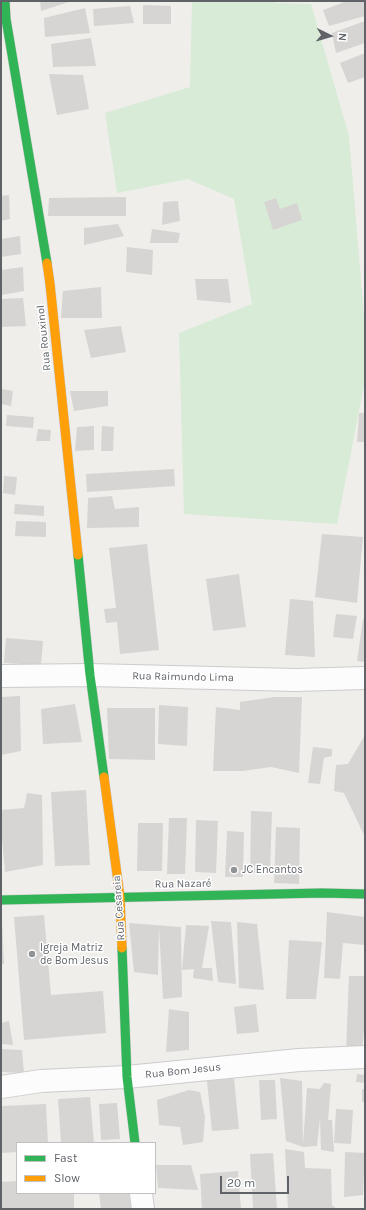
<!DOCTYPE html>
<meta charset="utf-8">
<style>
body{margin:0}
#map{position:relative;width:366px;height:1210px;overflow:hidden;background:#efeeea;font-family:Karla,sans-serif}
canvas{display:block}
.frame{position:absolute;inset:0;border:2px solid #5f6368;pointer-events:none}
.legend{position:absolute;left:16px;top:1142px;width:140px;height:52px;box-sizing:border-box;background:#fff;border:1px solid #bfc1c3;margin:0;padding:5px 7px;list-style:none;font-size:12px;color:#5f6368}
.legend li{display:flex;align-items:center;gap:8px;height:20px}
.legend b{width:20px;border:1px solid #bfc1c3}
.north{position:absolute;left:310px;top:16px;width:40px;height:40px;-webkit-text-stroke:3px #fff;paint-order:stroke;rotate:95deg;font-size:11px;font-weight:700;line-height:16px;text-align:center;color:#5f6368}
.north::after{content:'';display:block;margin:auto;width:14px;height:18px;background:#5f6368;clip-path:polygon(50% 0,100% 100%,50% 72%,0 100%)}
.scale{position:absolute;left:220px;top:1176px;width:69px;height:18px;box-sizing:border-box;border:2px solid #5f6368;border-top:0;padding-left:5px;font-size:12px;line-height:14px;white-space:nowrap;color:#5f6368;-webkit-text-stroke:3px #fff;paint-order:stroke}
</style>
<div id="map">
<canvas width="366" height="1210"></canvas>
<div class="frame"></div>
<ul class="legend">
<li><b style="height:5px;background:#30b455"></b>Fast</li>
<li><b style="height:5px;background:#ff9f0a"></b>Slow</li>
</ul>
<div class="north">N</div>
<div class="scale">20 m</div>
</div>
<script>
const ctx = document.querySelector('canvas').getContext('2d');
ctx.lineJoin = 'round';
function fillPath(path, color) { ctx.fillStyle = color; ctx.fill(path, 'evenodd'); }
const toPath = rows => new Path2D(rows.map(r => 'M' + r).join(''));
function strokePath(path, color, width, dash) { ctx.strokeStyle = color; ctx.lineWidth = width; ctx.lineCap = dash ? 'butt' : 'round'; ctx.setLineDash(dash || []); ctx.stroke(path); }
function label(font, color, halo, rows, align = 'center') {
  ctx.font = font + ' Karla,sans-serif'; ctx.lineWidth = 3; ctx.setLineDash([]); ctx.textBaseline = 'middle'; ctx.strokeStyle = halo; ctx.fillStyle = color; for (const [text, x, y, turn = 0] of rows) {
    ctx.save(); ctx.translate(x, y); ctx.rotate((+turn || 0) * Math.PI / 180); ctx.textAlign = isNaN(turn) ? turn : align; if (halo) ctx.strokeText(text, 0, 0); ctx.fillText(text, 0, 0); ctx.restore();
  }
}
const green = toPath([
 [192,1,274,1,274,3,311,4,349,136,365,330,365,380,337,524,184,514,179,333,252,304,234,199,188,179,117,193,105,113,190,87]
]);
const building = toPath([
 [40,1,72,1,41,11],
 [347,1,365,1,365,16,329,26,323,10],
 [143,5,171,6,171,24,143,24],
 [130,6,134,23,94,26,93,9],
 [85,8,90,33,45,37,44,18],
 [365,21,365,43,336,53,332,33],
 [91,38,96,66,53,67,51,44],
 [365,53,365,77,348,83,340,63],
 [49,74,83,75,89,109,57,115],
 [9,195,10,219,1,221,1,196],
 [126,197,126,216,48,216,49,198],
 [276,198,280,209,297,203,302,220,273,230,264,202],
 [178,201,180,221,162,225,163,202],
 [118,224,124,236,84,245,84,228],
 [152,229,180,233,178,243,150,243],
 [20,236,21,254,1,257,1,239],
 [127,247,153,250,152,275,126,272],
 [23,267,24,291,1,295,1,270],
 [195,279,228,279,231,303,197,300],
 [101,287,102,318,61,318,63,291],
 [23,298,26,326,1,327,1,299],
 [121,326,126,352,91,358,84,330],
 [2,389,13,391,11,406,1,404],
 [70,391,108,391,108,406,74,411],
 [359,413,365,413,365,442,357,442],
 [7,415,34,417,33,428,6,426],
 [94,426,94,450,75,451,77,427],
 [102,426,114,427,113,451,101,451],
 [38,429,51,430,50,441,36,441],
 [174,469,175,486,87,492,86,474],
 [4,476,17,477,15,495,3,493],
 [112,496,115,509,139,507,139,527,87,528,88,498],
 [15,504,44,506,44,516,14,514],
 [16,521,46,522,46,537,15,536],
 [322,534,363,537,357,603,315,597],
 [147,544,159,650,120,654,117,622,106,623,104,609,116,608,109,548],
 [239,574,246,627,213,631,206,579],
 [290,599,313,601,315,657,285,655],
 [336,614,357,616,353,639,333,637],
 [363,619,365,619,365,662,357,661],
 [6,638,43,641,41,665,4,663],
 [20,696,21,751,1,755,1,697],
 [274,697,302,697,299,773,271,767,243,771,213,771,216,707,240,710,240,702],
 [75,704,82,742,43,744,41,709],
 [159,705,188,707,187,746,158,744],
 [107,708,155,708,155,760,109,759],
 [365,735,365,837,344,793,334,791,336,765,348,764],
 [313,747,332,749,332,756,324,758,320,784,308,783],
 [86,790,90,865,55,866,51,792],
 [27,793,42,795,43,865,5,872,1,826,1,810,24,808],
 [251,811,272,812,270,873,250,873],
 [169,818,187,818,185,874,167,874],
 [196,820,218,821,216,873,195,872],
 [138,823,163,823,162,871,137,871],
 [276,827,300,828,299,884,274,883],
 [227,831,244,832,243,877,225,877],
 [327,912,365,917,365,945,343,943,340,979,324,978],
 [44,915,51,995,103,991,106,1033,24,1040,14,917],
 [1,920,2,920,4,964,1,964],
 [211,921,231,922,236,984,218,982],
 [237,922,257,924,264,990,239,988],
 [129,923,181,927,182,997,163,999,159,928,158,975,134,972],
 [186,925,209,926,202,968,212,968,213,981,193,978,194,969,182,970],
 [289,940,322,942,316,999,286,999],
 [349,976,365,976,365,1019,362,1051,346,1052],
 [256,1004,259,1032,237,1034,234,1007],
 [169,1009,189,1012,189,1050,166,1052],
 [9,1021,13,1045,1,1044,1,1023],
 [1,1049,22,1050,24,1073,1,1072],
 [357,1074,365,1075,365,1083,356,1082],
 [234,1078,239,1129,212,1131,207,1081],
 [280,1078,302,1081,303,1144,307,1088,320,1089,324,1083,331,1084,328,1120,332,1120,334,1152,321,1150,320,1119,317,1146,303,1147,286,1141],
 [259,1080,275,1080,277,1119,261,1120],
 [362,1089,365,1089,365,1102,362,1102],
 [189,1090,200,1092,205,1117,203,1142,183,1145,180,1127,159,1125,157,1100],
 [90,1097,94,1143,61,1143,58,1099],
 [117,1103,120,1139,101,1140,99,1104],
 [46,1104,48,1143,17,1143,17,1152,1,1153,1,1106],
 [336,1109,353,1110,351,1144,334,1143],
 [285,1149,304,1152,305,1168,331,1169,332,1205,337,1209,288,1209],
 [345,1152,365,1153,363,1195,344,1197],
 [273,1153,277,1209,253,1209,250,1154],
 [156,1165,191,1165,198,1190,158,1188],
 [238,1171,241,1209,202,1209,200,1174],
 [17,1181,17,1193,74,1193,74,1209,2,1209,1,1182],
 [99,1193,129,1193,131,1209,101,1209]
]);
const street = toPath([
 [1,676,90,675,296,680,365,678],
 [1,1087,41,1081,127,1077,299,1060,365,1057],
 [141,1193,143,1209]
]);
const fast = toPath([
 [5,1,6,19,47,263],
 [78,555,90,675,104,777],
 [1,900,322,893,365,894],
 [122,948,127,1077,135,1143]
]);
const slow = toPath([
 [47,263,50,284,78,555],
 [104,777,120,897,122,948]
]);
const markers = [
 [234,870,4,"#919496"],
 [32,954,4,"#919496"]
];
const streetNames = [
 ["Rua Rouxinol",44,338,-96],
 ["Rua Raimundo Lima",183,677,1],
 ["Rua Nazaré",183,884,-1],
 ["Rua Cesareia",119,908,-94],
 ["Rua Bom Jesus",183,1071,-6]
];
const poiNames = [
 ["JC Encantos",242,870],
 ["Igreja Matriz",40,948],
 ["de Bom Jesus",40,961]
];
fillPath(green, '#d8ebd6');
fillPath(building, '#d6d5d3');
strokePath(street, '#cbcccc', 24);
strokePath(fast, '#cacacb', 10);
strokePath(slow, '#cacacb', 10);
strokePath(street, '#fdfcfc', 22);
strokePath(fast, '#30b455', 9);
strokePath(slow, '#ff9f0a', 9);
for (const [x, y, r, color] of markers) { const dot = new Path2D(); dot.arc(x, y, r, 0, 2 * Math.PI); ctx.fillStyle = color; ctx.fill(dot); strokePath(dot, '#fff', 1.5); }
label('11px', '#5f6368', '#fff', streetNames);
label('11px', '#5f6368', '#fff', poiNames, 'left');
</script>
